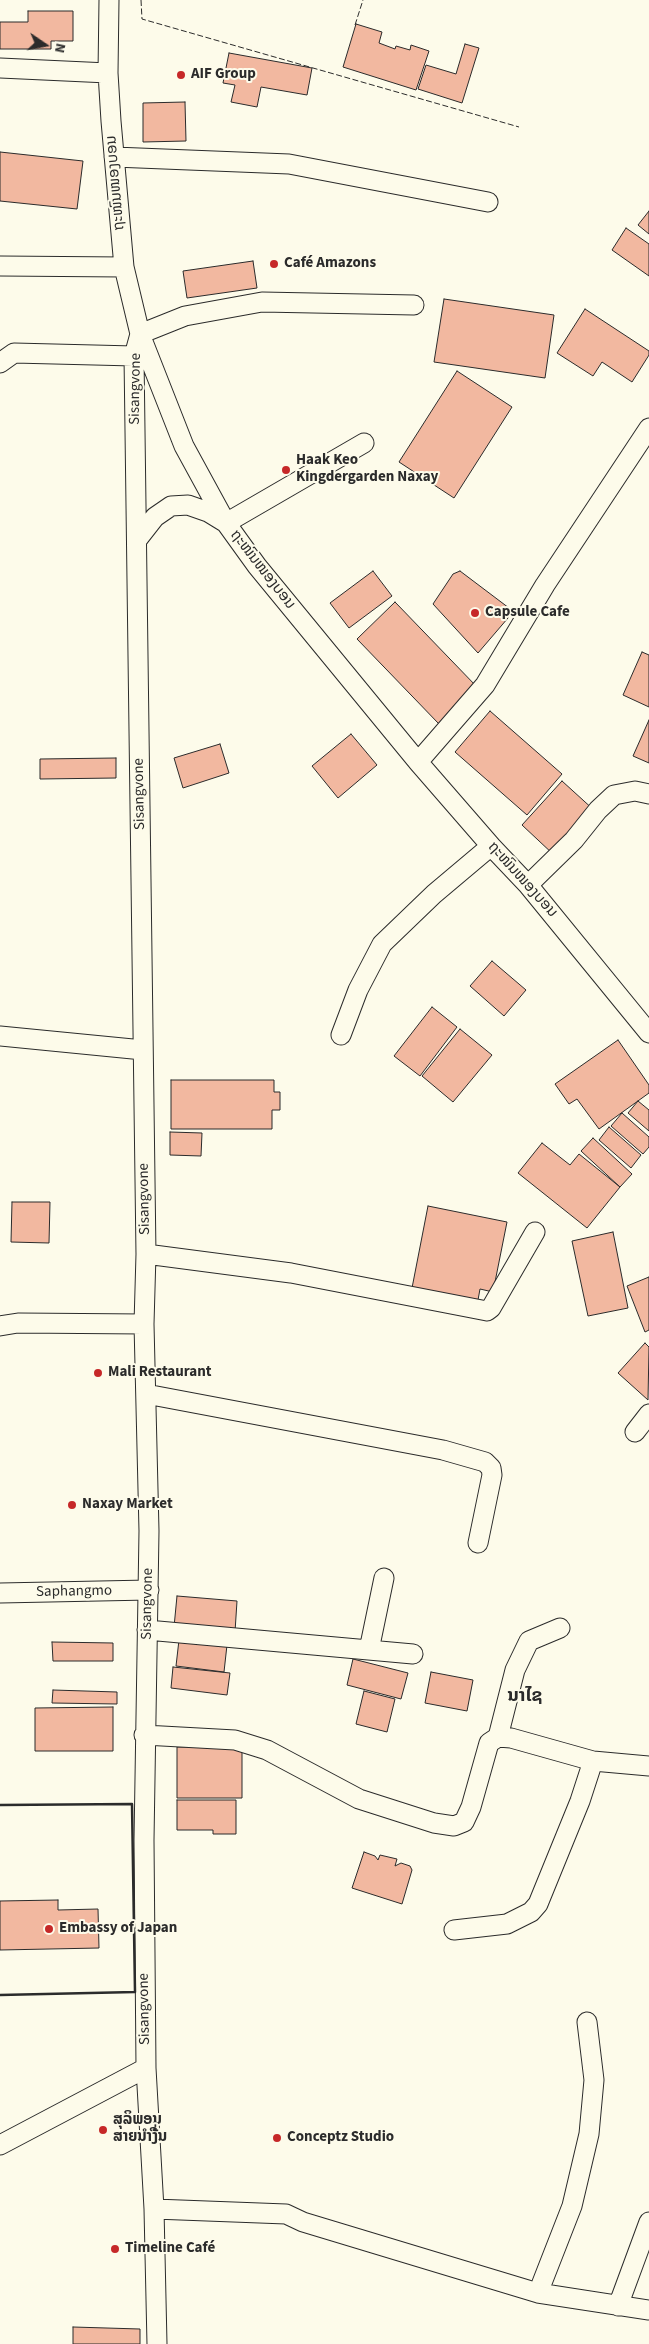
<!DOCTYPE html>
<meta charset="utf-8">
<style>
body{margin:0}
#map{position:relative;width:649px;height:2344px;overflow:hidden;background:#fdfbea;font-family:"Source Sans 3",sans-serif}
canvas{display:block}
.north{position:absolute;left:20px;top:20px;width:50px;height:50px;-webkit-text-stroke:4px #fdfbea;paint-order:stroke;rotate:102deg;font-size:14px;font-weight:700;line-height:20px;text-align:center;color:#2b2b2b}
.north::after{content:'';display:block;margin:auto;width:18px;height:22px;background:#2b2b2b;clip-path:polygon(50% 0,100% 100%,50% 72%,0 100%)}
</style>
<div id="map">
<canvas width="649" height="2344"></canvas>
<div class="north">N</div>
</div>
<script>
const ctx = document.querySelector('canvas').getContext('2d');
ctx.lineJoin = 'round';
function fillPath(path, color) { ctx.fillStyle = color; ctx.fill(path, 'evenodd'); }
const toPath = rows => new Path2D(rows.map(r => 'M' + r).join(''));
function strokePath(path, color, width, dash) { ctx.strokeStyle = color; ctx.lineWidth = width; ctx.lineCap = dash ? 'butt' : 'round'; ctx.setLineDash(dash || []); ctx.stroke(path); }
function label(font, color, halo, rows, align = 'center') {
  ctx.font = font + ' "Source Sans 3","Noto Sans Lao",sans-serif'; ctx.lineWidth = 4; ctx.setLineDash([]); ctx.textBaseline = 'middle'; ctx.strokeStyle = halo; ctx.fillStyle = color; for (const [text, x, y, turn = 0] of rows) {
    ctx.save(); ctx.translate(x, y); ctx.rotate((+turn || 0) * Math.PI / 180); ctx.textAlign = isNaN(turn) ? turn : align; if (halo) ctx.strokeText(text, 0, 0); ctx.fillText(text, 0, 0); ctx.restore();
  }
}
const building = toPath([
 [28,11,73,11,73,41,51,41,51,49,0,49,0,22,28,22,28,11],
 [356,24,382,32,379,43,395,49,396,46,410,50,411,45,429,51,416,90,343,67,356,24],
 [465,44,479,48,462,103,418,89,426,65,456,74,465,44],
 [229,53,312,68,307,95,261,87,257,107,231,102,235,85,223,83,229,53],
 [185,102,186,141,143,142,143,103,185,102],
 [0,152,83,161,77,209,0,201,0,152],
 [649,211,649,234,638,225,649,211],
 [626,228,649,244,649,276,612,250,626,228],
 [253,261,257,288,187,298,183,271,253,261],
 [444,299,554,315,545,378,434,362,444,299],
 [585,309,649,351,649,355,632,382,602,362,593,376,557,353,585,309],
 [457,371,512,407,454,498,399,462,457,371],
 [373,571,392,596,349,628,330,603,373,571],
 [460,571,509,608,508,618,478,653,433,604,453,574,460,571],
 [395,602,477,687,439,724,357,639,395,602],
 [642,652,649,655,649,707,623,695,642,652],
 [490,711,562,774,527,815,455,752,490,711],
 [649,720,649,763,633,756,649,720],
 [351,734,377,765,338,798,312,766,351,734],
 [220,744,229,773,183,788,174,758,220,744],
 [116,758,116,778,40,779,40,759,116,758],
 [562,781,595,811,554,855,522,825,562,781],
 [492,961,526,990,504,1016,470,986,492,961],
 [432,1007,457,1027,420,1076,394,1056,432,1007],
 [460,1029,492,1055,453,1102,422,1076,460,1029],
 [618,1040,649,1085,649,1093,599,1129,577,1099,569,1104,555,1084,618,1040],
 [171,1080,274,1080,274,1092,280,1092,280,1110,272,1110,272,1129,171,1129,171,1080],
 [638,1101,649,1110,649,1131,628,1113,638,1101],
 [622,1113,649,1137,649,1147,643,1154,611,1126,622,1113],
 [609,1127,641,1155,631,1168,599,1140,609,1127],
 [170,1132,202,1133,201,1156,170,1155,170,1132],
 [593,1138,632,1174,620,1187,581,1151,593,1138],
 [542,1143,570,1165,579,1154,620,1187,587,1228,518,1173,542,1143],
 [12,1202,50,1202,49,1243,11,1242,12,1202],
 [428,1206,507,1222,493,1292,480,1289,478,1300,412,1288,428,1206],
 [613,1232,628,1308,588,1316,572,1241,613,1232],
 [649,1277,649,1330,645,1332,627,1286,649,1277],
 [645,1343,649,1347,648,1400,618,1373,645,1343],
 [177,1596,237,1601,235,1632,174,1627,177,1596],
 [179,1640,227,1645,224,1672,176,1666,179,1640],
 [52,1642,113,1643,113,1661,53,1661,52,1642],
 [353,1659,408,1673,401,1699,347,1685,353,1659],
 [173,1667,230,1673,227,1695,171,1688,173,1667],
 [431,1672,473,1680,467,1711,425,1703,431,1672],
 [53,1690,117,1692,117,1704,52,1703,53,1690],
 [364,1691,395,1699,387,1732,356,1724,364,1691],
 [113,1707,113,1751,35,1751,35,1708,113,1707],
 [242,1746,242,1798,177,1798,177,1747,242,1746],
 [177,1800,236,1800,236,1834,213,1834,213,1830,177,1830,177,1800],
 [364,1852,375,1856,378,1860,380,1855,397,1859,395,1866,401,1863,410,1866,412,1870,402,1904,352,1888,364,1852],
 [58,1900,58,1910,98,1909,99,1948,0,1950,0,1901,58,1900],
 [73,2327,140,2329,140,2344,73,2344,73,2327]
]);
const minor = toPath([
 [109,0,108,73,111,121,124,267,140,334,184,446,226,523,257,566,418,762,491,846,528,885,649,1033],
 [0,68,108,73],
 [114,157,289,164,488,202],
 [0,266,124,267],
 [0,363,14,353,134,356],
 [137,540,155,517,171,506,188,505,208,512,226,523,364,443],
 [418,762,485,685,545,585,649,428],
 [528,885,574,840,598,810,614,795,635,791,649,794],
 [341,1035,358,990,382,944,434,894,491,846],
 [0,1036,143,1050],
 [146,1254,291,1273,487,1311,491,1308,535,1232],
 [0,1326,18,1323,144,1324],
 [146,1394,443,1450,485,1462,491,1468,492,1475,478,1543],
 [635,1432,649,1414],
 [0,1593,149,1590],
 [147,1630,413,1654],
 [369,1650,384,1578],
 [144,1735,235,1740,267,1750,359,1799,434,1823,454,1826,464,1822,471,1807,489,1743,498,1737,511,1738,593,1761,649,1766],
 [498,1737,515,1670,529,1641,560,1628],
 [454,1930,507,1924,531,1912,538,1904,580,1801,593,1761],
 [0,2145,146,2068],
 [154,2209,286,2214,303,2222,538,2293,649,2310],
 [538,2293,572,2206,589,2134,594,2080,587,2022],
 [618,2306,649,2222],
 [157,2344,154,2209,146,2068,144,1840,149,1531,144,1324,146,1254,134,356,140,334,185,316,262,302,414,305]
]);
const fence = toPath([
 [141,0,142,19,519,127],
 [355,25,363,0]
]);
const wall = toPath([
 [0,1805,132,1804,135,1992,0,1995]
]);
const markers = [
 [181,75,5,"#c62828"],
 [274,264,5,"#c62828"],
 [286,470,5,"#c62828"],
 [475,613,5,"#c62828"],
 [98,1373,5,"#c62828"],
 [72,1505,5,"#c62828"],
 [49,1929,5,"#c62828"],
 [103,2130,5,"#c62828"],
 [277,2138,5,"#c62828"],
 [115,2249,5,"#c62828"]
];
const poiNames = [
 ["AIF Group",191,75],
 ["Café Amazons",284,264],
 ["Haak Keo",296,461],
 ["Kingdergarden Naxay",296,478],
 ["Capsule Cafe",485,613],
 ["Mali Restaurant",108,1373],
 ["Naxay Market",82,1505],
 ["Embassy of Japan",59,1929],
 ["ສຸລິພອນ",113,2121],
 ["ສາຍນຳ້ງື່ນ",113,2138],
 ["Conceptz Studio",287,2138],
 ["Timeline Café",125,2249]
];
const streetNames = [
 ["ຖະໜົນໜອງບອນ",116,183,-95],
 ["Sisangvone",136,389,-89],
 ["ຖະໜົນໜອງບອນ",262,570,52],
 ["Sisangvone",140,794,-91],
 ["ຖະໜົນໜອງບອນ",522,880,48],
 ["Sisangvone",145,1199,-91],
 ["Saphangmo",74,1592,-1],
 ["Sisangvone",148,1604,-89],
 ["Sisangvone",145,2009,-91]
];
const quarterNames = [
 ["ນາໄຊ",525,1697]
];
fillPath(building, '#f2b8a0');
strokePath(building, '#2b2b2b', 1);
strokePath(minor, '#2b2b2b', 21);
strokePath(minor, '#fdfbea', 19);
strokePath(fence, '#2b2b2b', 1, [6, 2.5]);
strokePath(wall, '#2b2b2b', 2.5);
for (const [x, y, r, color] of markers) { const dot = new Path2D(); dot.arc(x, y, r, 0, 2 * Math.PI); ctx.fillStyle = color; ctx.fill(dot); strokePath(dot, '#fdfbea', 2); }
label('bold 15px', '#2b2b2b', '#fdfbea', poiNames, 'left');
label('15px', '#2b2b2b', '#fdfbea', streetNames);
label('bold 18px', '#2b2b2b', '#fdfbea', quarterNames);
</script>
